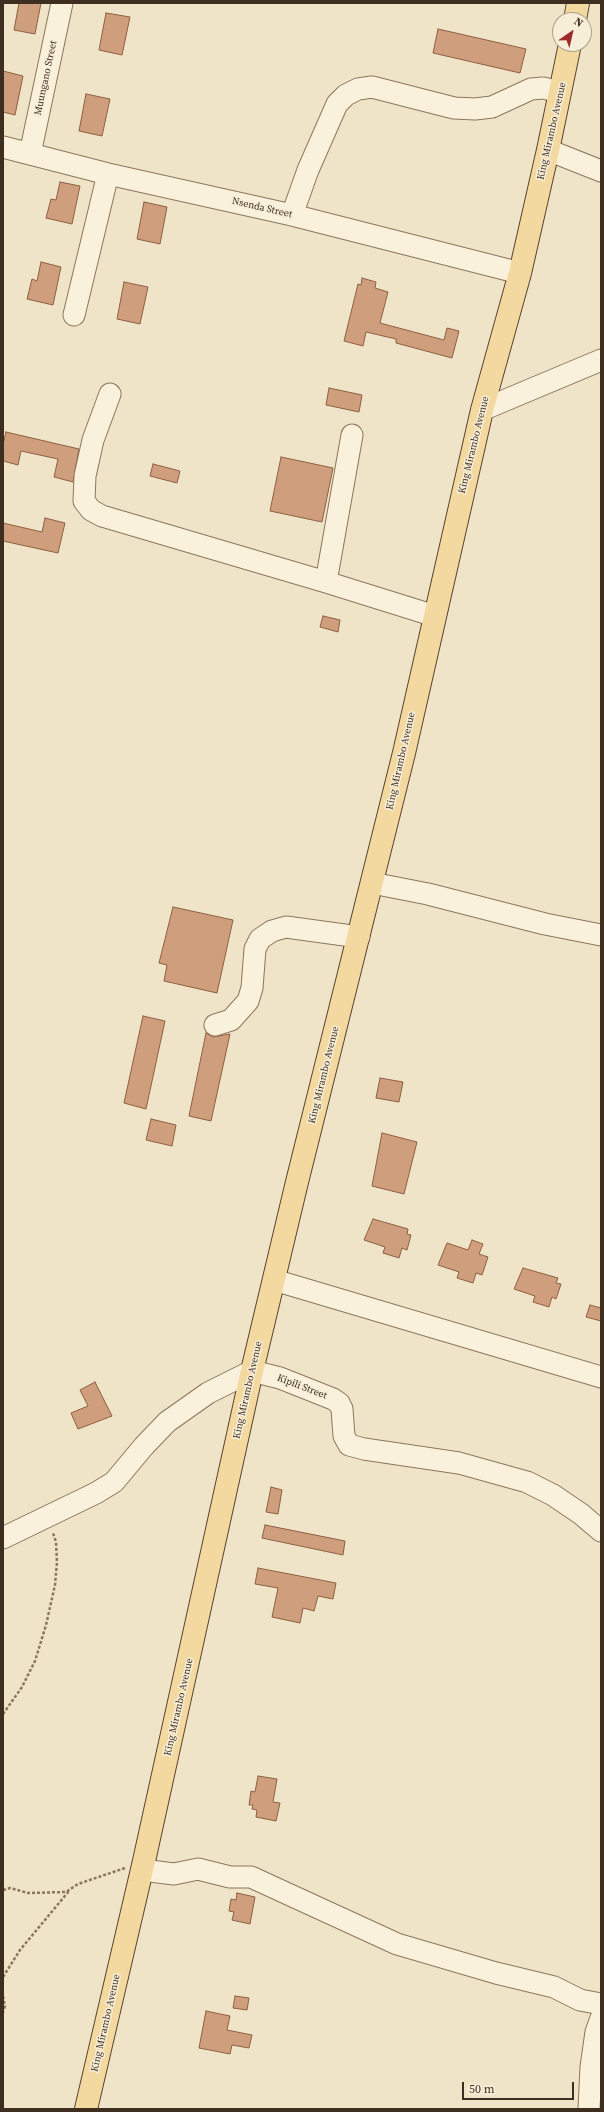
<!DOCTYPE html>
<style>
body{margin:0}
#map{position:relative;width:604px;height:2112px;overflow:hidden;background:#f0e4c8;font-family:"Source Serif 4",serif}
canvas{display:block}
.frame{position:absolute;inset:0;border:4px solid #3d2e20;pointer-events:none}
.north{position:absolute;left:552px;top:12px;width:40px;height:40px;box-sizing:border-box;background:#f7eed8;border:1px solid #ada18e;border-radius:50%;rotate:34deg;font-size:11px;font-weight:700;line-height:16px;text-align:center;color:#3d2e20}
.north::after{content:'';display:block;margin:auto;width:14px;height:18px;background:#9e2a2b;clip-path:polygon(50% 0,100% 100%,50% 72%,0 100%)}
.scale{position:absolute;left:462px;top:2082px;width:112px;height:18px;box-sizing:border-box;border:2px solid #3d2e20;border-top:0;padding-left:5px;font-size:12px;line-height:14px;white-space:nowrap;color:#3d2e20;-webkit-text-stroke:3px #f7eed8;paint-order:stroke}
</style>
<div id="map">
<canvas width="604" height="2112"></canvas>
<div class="frame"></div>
<div class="north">N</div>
<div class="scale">50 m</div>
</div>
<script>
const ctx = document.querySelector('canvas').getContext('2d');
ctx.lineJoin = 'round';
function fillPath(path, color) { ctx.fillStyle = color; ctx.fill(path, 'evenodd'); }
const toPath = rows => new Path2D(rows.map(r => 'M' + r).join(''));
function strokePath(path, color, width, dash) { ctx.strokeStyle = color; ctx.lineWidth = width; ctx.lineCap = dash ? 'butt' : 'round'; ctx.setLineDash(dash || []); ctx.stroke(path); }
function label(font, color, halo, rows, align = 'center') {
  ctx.font = font + ' "Source Serif 4",serif'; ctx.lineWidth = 3; ctx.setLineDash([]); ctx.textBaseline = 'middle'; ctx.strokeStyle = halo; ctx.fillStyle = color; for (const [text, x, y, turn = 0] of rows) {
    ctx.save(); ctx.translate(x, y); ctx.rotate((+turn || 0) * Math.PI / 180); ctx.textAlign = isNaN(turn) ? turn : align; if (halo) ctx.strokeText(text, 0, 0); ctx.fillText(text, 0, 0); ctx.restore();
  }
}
const building = toPath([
 [19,3,41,3,35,34,14,30,19,3],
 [106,13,130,17,122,55,99,50,106,13],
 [438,29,526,49,520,73,433,53,438,29],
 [3,71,23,76,15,115,3,112,3,71],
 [86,94,110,99,102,136,79,131,86,94],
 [60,182,80,186,72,224,46,218,51,199,56,200,60,182],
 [144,202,167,207,160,244,137,239,144,202],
 [41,262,61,267,53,305,27,299,32,279,37,281,41,262],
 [362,278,376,282,375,288,388,292,380,323,444,340,447,328,459,331,452,358,396,343,396,339,366,332,363,346,344,341,358,284,361,285,362,278],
 [124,282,148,287,140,324,117,319,124,282],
 [329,388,362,395,359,412,326,405,329,388],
 [6,432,79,449,73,482,54,477,58,459,21,451,18,465,3,461,3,444,6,432],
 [281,457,333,468,322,522,270,511,281,457],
 [153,464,180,471,177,483,150,476,153,464],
 [45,518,65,523,58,553,3,541,3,523,42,532,45,518],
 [323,616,340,620,338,632,320,627,323,616],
 [173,907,233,920,217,993,164,981,167,965,159,963,173,907],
 [143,1016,165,1021,146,1109,124,1103,143,1016],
 [206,1033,213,1037,230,1034,211,1121,189,1116,206,1033],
 [380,1078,403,1082,399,1102,376,1098,380,1078],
 [151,1119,176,1125,172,1146,146,1140,151,1119],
 [382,1133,417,1142,404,1194,372,1186,382,1133],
 [373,1219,408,1229,407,1234,411,1235,407,1250,402,1248,399,1258,383,1253,385,1247,364,1240,373,1219],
 [472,1240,483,1244,479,1254,488,1257,482,1275,476,1273,473,1283,457,1278,459,1272,438,1265,447,1243,468,1250,472,1240],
 [523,1268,558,1278,556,1283,561,1284,556,1299,552,1297,549,1307,533,1302,535,1296,514,1289,523,1268],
 [590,1305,601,1308,601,1321,586,1317,590,1305],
 [95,1382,112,1416,78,1429,71,1413,88,1406,80,1390,95,1382],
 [271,1487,282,1490,278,1514,266,1512,271,1487],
 [265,1525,345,1541,343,1555,262,1538,265,1525],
 [258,1568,336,1583,333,1599,318,1596,314,1611,303,1608,300,1623,272,1617,278,1588,255,1584,258,1568],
 [258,1776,277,1779,273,1802,280,1803,276,1821,256,1817,257,1810,252,1809,253,1805,249,1805,251,1791,255,1792,258,1776],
 [237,1893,255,1897,250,1924,232,1920,234,1912,229,1911,231,1899,236,1900,237,1893],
 [235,1996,249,1998,247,2010,233,2008,235,1996],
 [206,2011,230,2016,227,2030,252,2035,249,2048,232,2045,230,2054,199,2048,206,2011]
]);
const path = toPath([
 [3,1714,22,1687,35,1661,46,1625,55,1585,57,1562,56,1542,53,1533],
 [3,1890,10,1888,28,1893,66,1892,78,1884,125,1868],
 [3,1977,20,1950,69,1891],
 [3,1996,5,2006,3,2012]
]);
const minor = toPath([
 [3,147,108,174,292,215,520,273],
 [548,150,601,171],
 [30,154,62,3],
 [292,215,308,170,337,104,346,95,358,89,372,87,454,108,475,109,492,107,531,89,543,88,560,92],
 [74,315,108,174],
 [110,394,93,440,85,476,84,501,91,510,102,516,326,582,435,616],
 [482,410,601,360],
 [326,582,352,435],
 [372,883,428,894,545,924,601,935],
 [215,1025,231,1020,248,1001,252,988,255,949,260,939,272,931,286,927,359,937],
 [274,1280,601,1377],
 [3,1538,96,1493,114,1482,144,1446,167,1422,208,1393,252,1371,280,1378,333,1399,339,1403,342,1409,344,1436,349,1445,364,1449,459,1463,527,1482,553,1495,581,1514,601,1531],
 [142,1870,174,1874,198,1869,230,1877,251,1877,397,1944,496,1973,554,1987,580,2000,601,2004],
 [589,2109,591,2067,596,2032,601,2018]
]);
const major = toPath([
 [575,20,578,3],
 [86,2109,144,1861,252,1371,297,1182,404,753,482,410,520,273,548,150,570,44]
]);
const streetNames = [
 ["Muungano Street",46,78,-78],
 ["King Mirambo Avenue",552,131,-77],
 ["Nsenda Street",262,208,13],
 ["King Mirambo Avenue",474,445,-76],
 ["King Mirambo Avenue",401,761,-77],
 ["King Mirambo Avenue",324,1075,-76],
 ["Kipili Street",302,1387,21],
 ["King Mirambo Avenue",248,1390,-77],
 ["King Mirambo Avenue",179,1707,-77],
 ["King Mirambo Avenue",106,2023,-77]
];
fillPath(building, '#cf9f7d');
strokePath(building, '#8d5f41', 1);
strokePath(minor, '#8d765c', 23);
strokePath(major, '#5b4430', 24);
strokePath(path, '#8d765c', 2.5, [3, 2]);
strokePath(minor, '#faf1dc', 21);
strokePath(major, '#f3d9a0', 22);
label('10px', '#3d2e20', '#f7eed8', streetNames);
</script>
